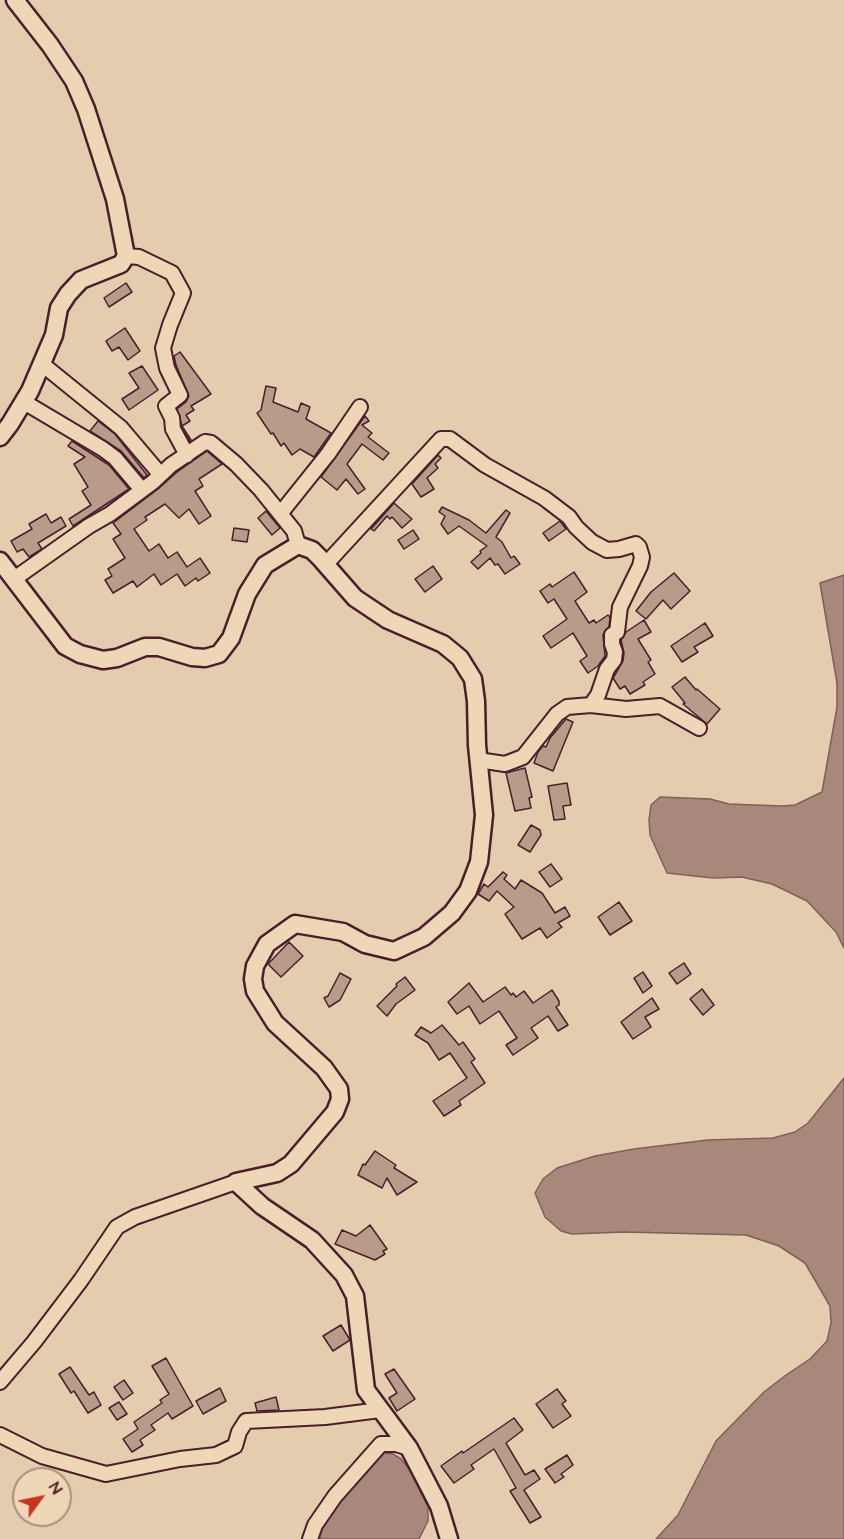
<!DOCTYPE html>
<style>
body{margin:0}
#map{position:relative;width:844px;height:1539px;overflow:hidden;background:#e4ccaf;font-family:"Architects Daughter",sans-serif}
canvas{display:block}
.north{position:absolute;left:12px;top:1467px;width:60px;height:60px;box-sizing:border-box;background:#eed7b7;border:2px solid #ac8d7f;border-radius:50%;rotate:57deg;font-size:16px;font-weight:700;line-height:24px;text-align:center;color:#4a1f2b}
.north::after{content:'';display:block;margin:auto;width:21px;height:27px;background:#c8321e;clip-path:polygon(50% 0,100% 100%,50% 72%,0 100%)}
</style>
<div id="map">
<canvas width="844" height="1539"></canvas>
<div class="north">N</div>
</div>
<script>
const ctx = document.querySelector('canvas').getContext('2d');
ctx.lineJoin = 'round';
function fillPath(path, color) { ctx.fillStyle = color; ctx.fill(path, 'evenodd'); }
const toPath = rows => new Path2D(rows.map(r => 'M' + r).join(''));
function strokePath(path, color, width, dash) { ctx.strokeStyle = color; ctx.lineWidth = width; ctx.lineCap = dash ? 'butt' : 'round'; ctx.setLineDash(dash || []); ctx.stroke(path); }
const water = toPath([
 [844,575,844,948,836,932,807,901,772,884,742,877,713,878,667,873,650,835,649,820,651,805,660,797,710,799,729,804,754,805,783,806,795,805,822,792,837,707,837,683,820,583,844,575],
 [844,1078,844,1539,656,1539,678,1515,716,1441,764,1392,786,1375,810,1359,827,1341,831,1323,830,1306,805,1263,779,1246,746,1235,624,1232,572,1234,561,1231,545,1217,535,1193,543,1179,557,1168,595,1156,634,1149,708,1140,773,1138,795,1132,808,1123,844,1078],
 [384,1453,393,1454,401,1459,410,1470,428,1507,428,1521,419,1539,321,1539,318,1534,324,1522,348,1488,384,1453]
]);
const building = toPath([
 [126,283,132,292,109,307,104,298,126,283],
 [125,328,140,351,128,360,119,347,112,351,106,341,125,328],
 [180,352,211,394,191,406,194,410,186,415,190,421,182,426,191,440,190,441,182,426,177,409,186,402,189,396,176,365,174,356,180,352],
 [142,366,158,390,129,410,122,399,139,388,129,373,142,366],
 [266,386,276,388,273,402,298,412,301,403,310,407,306,419,331,433,314,457,300,449,292,455,284,443,281,446,273,433,271,434,257,413,261,410,266,386],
 [365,416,369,421,362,425,372,433,368,437,389,453,383,460,362,444,347,464,365,489,358,494,346,479,337,490,321,477,365,416],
 [98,421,115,434,147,475,144,478,121,451,90,431,98,421],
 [72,441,109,465,129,489,73,526,69,519,91,505,82,491,88,487,74,464,85,457,68,446,72,441],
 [207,451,222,464,199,479,203,486,195,491,211,516,199,524,189,509,179,518,165,504,145,517,147,520,134,529,149,551,159,544,168,558,177,552,187,567,200,558,210,573,198,581,196,578,185,586,177,574,161,585,154,574,137,587,133,581,113,593,105,580,112,576,108,569,125,558,113,539,121,534,113,523,158,489,177,472,207,451],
 [438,455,441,458,435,464,438,468,427,478,434,489,421,497,412,484,438,455],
 [394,503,412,519,402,528,392,517,390,519,387,516,374,531,371,529,394,503],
 [442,507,469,520,486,533,506,510,510,513,496,537,502,542,511,558,514,556,520,564,505,574,498,564,495,565,490,558,478,569,471,562,481,553,480,551,487,546,459,526,448,534,441,524,445,516,439,512,442,507],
 [266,511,280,528,272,535,258,518,266,511],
 [46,514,51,523,61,517,66,526,38,543,42,549,29,557,23,549,17,552,11,541,32,529,29,524,46,514],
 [560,521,566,529,549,541,543,533,560,521],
 [234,528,249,530,247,542,232,540,234,528],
 [413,530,419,539,404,549,398,540,413,530],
 [433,566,442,579,425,592,415,579,433,566],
 [574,572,587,592,575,601,589,623,594,620,596,623,608,615,610,617,609,627,603,635,605,656,598,666,588,673,580,661,587,656,573,633,551,648,543,636,567,619,554,599,548,603,540,591,550,584,552,587,574,572],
 [674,573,690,591,671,609,663,600,646,619,636,611,651,592,674,573],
 [644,620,651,632,638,639,651,660,648,662,655,674,643,682,645,685,630,694,625,686,620,689,613,678,623,661,624,653,621,640,626,632,644,620],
 [705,623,713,636,694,647,698,652,682,662,671,646,705,623],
 [685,677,696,690,697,689,720,709,707,724,683,704,685,703,672,687,685,677],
 [566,719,573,722,553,771,534,763,538,752,543,746,546,747,550,738,566,719],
 [525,768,532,797,529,798,531,808,515,811,506,773,525,768],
 [567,783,571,805,563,806,565,819,554,820,548,786,567,783],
 [531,825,540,830,541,835,530,852,518,845,531,825],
 [551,864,562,879,550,887,539,872,551,864],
 [503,872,507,875,504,879,515,889,521,880,542,893,555,913,565,907,570,916,558,923,562,927,547,938,540,928,522,939,505,914,514,907,497,891,489,901,478,894,484,884,488,887,503,872],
 [619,902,632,921,610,935,598,917,619,902],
 [289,942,303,956,281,977,268,964,289,942],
 [684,963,691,974,677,984,669,973,684,963],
 [643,972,652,986,643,993,634,978,643,972],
 [340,973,351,979,340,1000,329,1007,324,998,328,996,340,973],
 [405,977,415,990,396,1004,387,1016,377,1006,397,986,396,984,405,977],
 [469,983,483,1002,505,987,511,995,513,993,516,997,524,991,533,1003,552,990,559,1001,559,1005,556,1007,568,1025,558,1031,548,1016,531,1028,538,1038,513,1055,506,1045,517,1038,499,1011,480,1024,469,1006,457,1014,448,1002,469,983],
 [702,989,714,1005,703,1015,690,999,702,989],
 [652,998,659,1009,645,1017,651,1027,633,1039,621,1022,652,998],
 [442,1025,459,1045,463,1042,475,1059,471,1062,485,1083,459,1101,461,1105,444,1116,433,1101,467,1078,450,1053,439,1060,428,1043,415,1035,421,1027,431,1033,442,1025],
 [375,1151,396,1165,394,1168,417,1182,397,1195,387,1178,382,1188,358,1175,363,1164,365,1165,375,1151],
 [370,1225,387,1249,383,1251,385,1254,375,1260,335,1244,342,1230,356,1236,370,1225],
 [341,1325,350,1340,333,1351,323,1336,341,1325],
 [166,1358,193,1406,172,1419,168,1413,151,1425,155,1430,140,1440,143,1445,132,1452,123,1439,138,1429,134,1422,162,1403,160,1400,169,1394,152,1366,166,1358],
 [70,1367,89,1395,94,1392,101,1405,88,1413,74,1391,71,1393,59,1374,70,1367],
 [394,1369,415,1399,397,1411,389,1398,397,1393,385,1374,394,1369],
 [124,1380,133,1393,123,1400,114,1387,124,1380],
 [220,1388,226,1401,203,1414,196,1401,220,1388],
 [557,1389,566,1401,562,1404,571,1416,553,1428,536,1404,557,1389],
 [276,1397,279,1410,257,1411,255,1403,276,1397],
 [119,1402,127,1414,117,1420,109,1408,119,1402],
 [514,1418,523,1430,506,1443,525,1475,534,1470,540,1479,524,1490,541,1517,530,1523,510,1491,516,1488,494,1449,471,1465,474,1469,454,1483,441,1466,462,1451,463,1453,514,1418],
 [567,1455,573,1465,561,1474,564,1477,555,1483,545,1469,567,1455]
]);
const minor = toPath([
 [126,256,139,257,172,273,183,293,170,325,163,348,167,368,180,395,166,406,172,418,173,429,187,455],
 [42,364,121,428,160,474],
 [24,402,103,449,115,458,142,490],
 [280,514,328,454,360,407],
 [326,564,441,439,450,439,485,465,544,498,569,517,576,527,592,542,607,550,619,549,636,544,639,547,642,557,640,566,620,607,617,632,612,635,612,644,615,652,614,660,607,669,598,695,591,705,567,707,557,714,523,757,505,764,478,760],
 [14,579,89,526,110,514,153,482,171,465,205,442,211,443,236,464,261,490,294,531,298,545],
 [591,705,626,709,660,706,699,728],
 [0,1382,34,1342,81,1280,117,1227,135,1217,236,1182],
 [0,1435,42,1456,106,1474,180,1459,216,1455,235,1446,239,1432,246,1421,325,1417,380,1410],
 [310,1539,315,1525,335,1496,381,1444,396,1444,409,1448]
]);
const tertiary = toPath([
 [0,437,10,424,30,391,54,335,59,308,68,294,81,280,121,264,126,256,115,199,86,109,74,81,50,45,15,0],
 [0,561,65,646,80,654,103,660,117,658,145,647,159,647,192,657,205,658,219,654,231,638,247,594,265,565,298,545,312,550,320,558,355,598,388,620,443,644,460,658,473,679,476,701,477,745,484,815,479,862,468,891,452,913,424,937,394,951,365,944,343,932,295,924,267,944,255,966,253,979,255,991,275,1023,324,1068,339,1089,340,1099,335,1112,291,1164,277,1173,236,1182],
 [236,1182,262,1206,312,1240,344,1275,355,1296,366,1390,409,1448,439,1506,449,1539]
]);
fillPath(water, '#a7887a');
strokePath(water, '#825e5a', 1.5);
fillPath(building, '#b99b8a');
strokePath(building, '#4a1f2b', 1.5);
strokePath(minor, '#4a1f2b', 18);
strokePath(tertiary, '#4a1f2b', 21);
strokePath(minor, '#eed7b7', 14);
strokePath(tertiary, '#eed7b7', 16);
</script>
